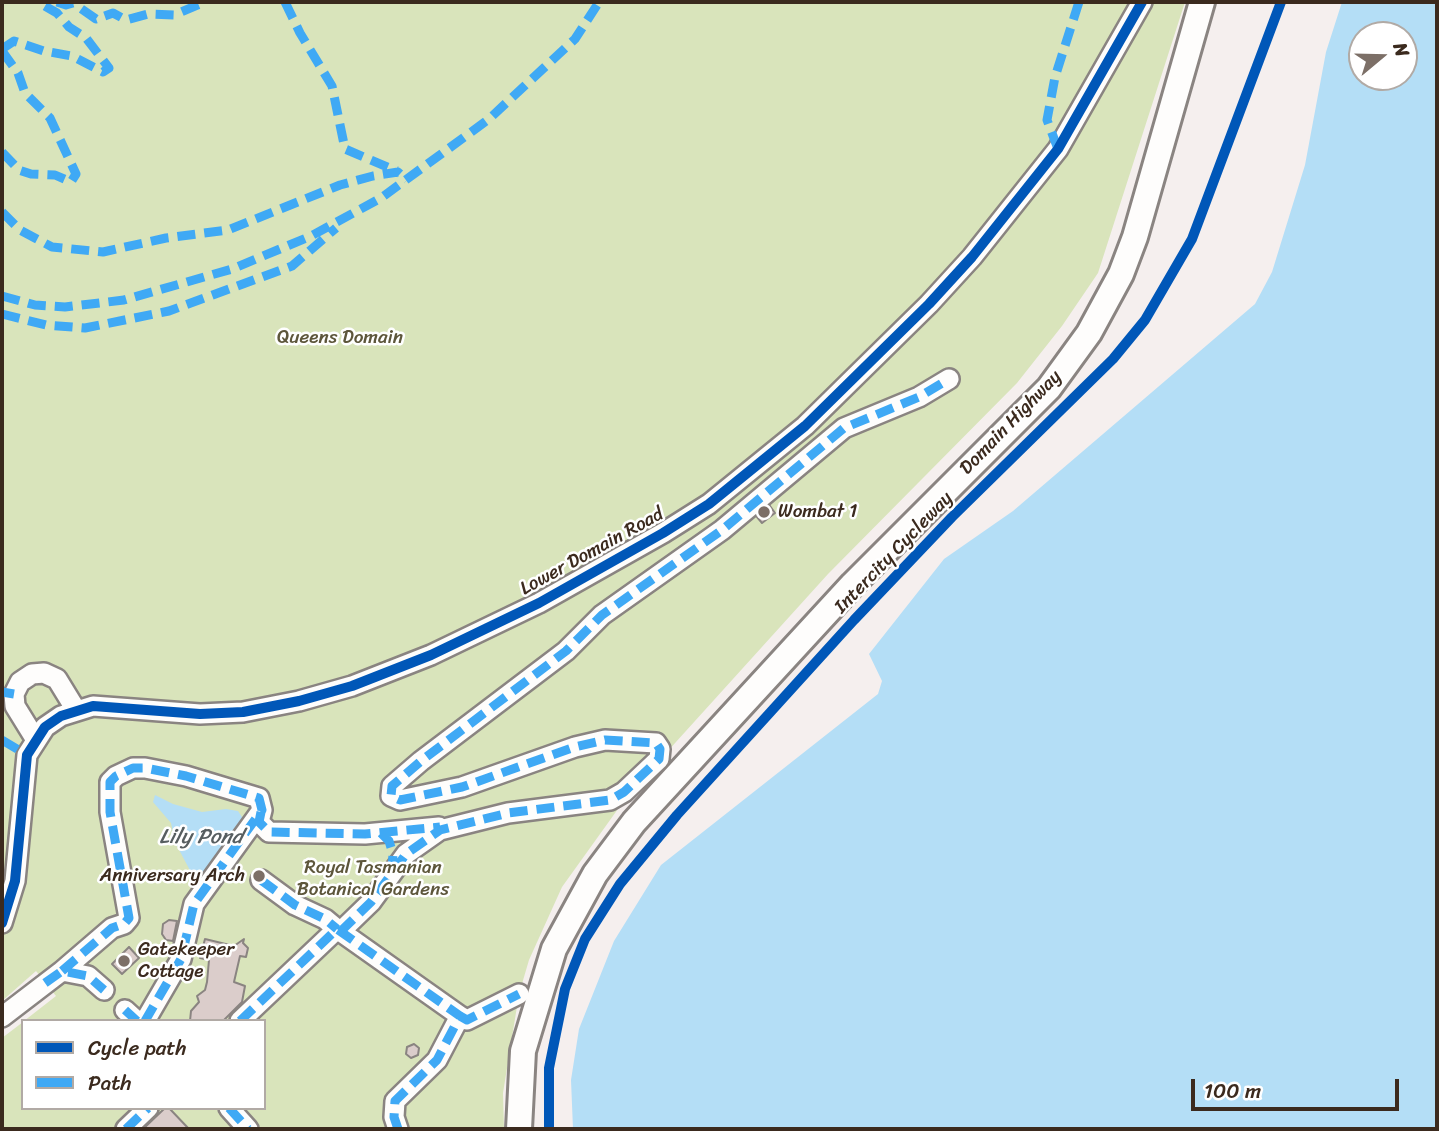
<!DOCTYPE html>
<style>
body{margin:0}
#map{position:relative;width:1439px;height:1131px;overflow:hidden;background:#f5efee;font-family:Sriracha,sans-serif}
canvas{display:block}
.frame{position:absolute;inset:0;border:4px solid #3b2a1e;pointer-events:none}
.legend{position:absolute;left:21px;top:1019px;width:245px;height:91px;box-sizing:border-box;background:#fff;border:2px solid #b1aaa5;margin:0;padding:9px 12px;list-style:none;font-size:21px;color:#3b2a1e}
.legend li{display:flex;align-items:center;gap:14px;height:35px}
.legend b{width:35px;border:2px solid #b1aaa5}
.north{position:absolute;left:1348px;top:21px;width:70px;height:70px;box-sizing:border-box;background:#fff;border:2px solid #b1aaa5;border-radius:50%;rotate:71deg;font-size:19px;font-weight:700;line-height:28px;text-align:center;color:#3b2a1e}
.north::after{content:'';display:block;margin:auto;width:24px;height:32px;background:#7c6f67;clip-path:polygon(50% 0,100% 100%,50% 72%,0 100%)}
.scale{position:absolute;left:1191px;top:1079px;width:208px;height:32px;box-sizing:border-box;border:4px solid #3b2a1e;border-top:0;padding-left:9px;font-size:21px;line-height:24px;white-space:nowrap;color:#3b2a1e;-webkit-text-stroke:5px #fff;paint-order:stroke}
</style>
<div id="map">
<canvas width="1439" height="1131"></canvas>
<div class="frame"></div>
<ul class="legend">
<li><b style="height:9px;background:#0057b8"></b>Cycle path</li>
<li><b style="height:9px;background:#3fa9f5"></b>Path</li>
</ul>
<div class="north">N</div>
<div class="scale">100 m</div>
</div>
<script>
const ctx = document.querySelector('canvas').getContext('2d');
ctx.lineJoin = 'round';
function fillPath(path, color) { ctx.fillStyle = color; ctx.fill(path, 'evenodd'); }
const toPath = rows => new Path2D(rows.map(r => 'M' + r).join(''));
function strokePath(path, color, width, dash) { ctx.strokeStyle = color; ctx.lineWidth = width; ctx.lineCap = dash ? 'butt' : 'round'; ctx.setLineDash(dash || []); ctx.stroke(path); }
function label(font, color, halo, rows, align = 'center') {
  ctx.font = font + ' Sriracha,sans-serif'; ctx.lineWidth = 5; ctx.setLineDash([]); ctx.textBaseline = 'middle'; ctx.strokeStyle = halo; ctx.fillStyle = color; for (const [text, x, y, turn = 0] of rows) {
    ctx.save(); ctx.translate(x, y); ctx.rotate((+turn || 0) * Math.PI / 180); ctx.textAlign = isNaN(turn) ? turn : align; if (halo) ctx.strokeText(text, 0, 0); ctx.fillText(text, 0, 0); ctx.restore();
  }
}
const green = toPath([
 [2,2,1185,2,1098,273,1062,326,1017,383,828,574,628,795,562,887,529,960,519,994,503,1093,504,1129,2,1129,2,1038,23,1022,23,1108,264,1108,264,1021,24,1021,56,996,36,971,2,1001]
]);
const water = toPath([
 [1342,2,1437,2,1437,1129,573,1129,571,1080,579,1029,614,941,661,865,878,694,882,681,869,654,944,559,1013,511,1255,304,1272,272,1305,165,1326,52],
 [1362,35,1404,35,1404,77,1362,77],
 [155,795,173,804,202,812,226,809,238,811,242,817,243,824,208,871,195,880,175,842,171,823,153,802]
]);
const building = toPath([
 [770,506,775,513,762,523,757,517,770,506],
 [169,920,177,921,173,941,166,940,162,934,163,924,169,920],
 [205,939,234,946,244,939,243,943,248,948,246,957,240,956,234,982,245,986,242,1002,223,1021,190,1021,191,1011,199,1002,197,996,205,990,207,982,209,960,200,958,205,939],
 [129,947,139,958,122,974,112,964,129,947],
 [414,1044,419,1048,418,1055,411,1058,406,1054,407,1047,414,1044],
 [165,1108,169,1108,189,1129,143,1129,165,1108]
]);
const minor = toPath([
 [36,740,15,706,14,694,20,682,32,674,44,673,57,679,76,710],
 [262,810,259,822,269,832,365,834,439,827],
 [261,880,295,905,325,919,337,929],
 [2,923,15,881,27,755,45,727,61,716,93,706,200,714,243,712,299,701,352,686,431,655,539,603,663,533,709,504,805,426,929,304,972,257,1058,149,1142,2],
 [340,932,371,902,406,854,440,830,508,813,610,800,624,792,659,759,660,749,656,743,605,740,575,747,462,787,400,800,391,796,392,786,421,761,566,651,602,615,722,530,844,428,919,397,949,379],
 [62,971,112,928,124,924,129,918,110,812,110,782,116,776,133,768,145,768,186,776,259,798,262,810,194,904,181,959,145,1021],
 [125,1010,137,1021],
 [460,1016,467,1020,519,994],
 [2,1017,62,971,88,976,104,990],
 [240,1021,337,929,460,1016,437,1060,395,1101,394,1117,398,1129],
 [229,1108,248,1129],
 [126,1129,148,1108]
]);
const major = toPath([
 [519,1129,523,1051,554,949,595,874,634,822,853,584,1049,388,1089,333,1121,274,1135,237,1202,2]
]);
const quiet = toPath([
 [57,2,66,5,73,3,96,19,113,13,126,20,148,14,174,15,205,2],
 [285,2,300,33,332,86,345,149,397,171],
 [2,49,14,41,44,51,72,56,103,72,109,68,86,38,69,27,57,13,38,2],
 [2,51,18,73,25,93,50,118,76,174,71,182,55,175,31,174,19,170,2,152],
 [1058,149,1047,120,1055,77,1079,2],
 [2,212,20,230,52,247,103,252,166,238,228,230,340,185,373,176,398,172,407,180],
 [2,296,35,305,65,307,124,300,232,269,311,236,381,198,489,119,575,39,599,2],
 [2,314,46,325,85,328,169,311,292,266,336,228],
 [2,692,14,694],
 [2,740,27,755],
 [261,812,259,822,269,832,365,834,440,827],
 [381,833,389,841,393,854,392,873],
 [261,880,295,905,325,919,337,929],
 [340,932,371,902,406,854,440,830,508,813,610,800,624,792,659,759,660,749,656,743,605,740,575,747,462,787,400,800,391,796,392,786,421,761,566,651,602,615,722,530,844,428,919,397,949,379],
 [62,971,112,928,124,924,129,918,110,812,110,782,116,776,133,768,145,768,186,776,259,798,262,810,194,904,181,959,145,1021],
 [45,983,62,971,88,976,104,990],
 [125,1010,137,1021],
 [460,1016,467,1020,519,994],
 [240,1021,337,929,460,1016,437,1060,395,1101,394,1117,398,1129],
 [229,1108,248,1129],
 [126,1129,148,1108]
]);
const cycleway = toPath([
 [2,923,15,881,27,755,45,727,61,716,93,706,200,714,243,712,299,701,352,686,431,655,539,603,663,533,709,504,805,426,929,304,972,257,1058,149,1142,2],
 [549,1129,549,1068,565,989,585,939,620,884,677,815,854,620,952,517,1113,359,1145,320,1192,239,1281,2]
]);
const markers = [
 [764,512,7,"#7c6f67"],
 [259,876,7,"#7c6f67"],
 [124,961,7,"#7c6f67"]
];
const parkNames = [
 ["Queens Domain",340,338],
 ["Royal Tasmanian",373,868],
 ["Botanical Gardens",373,890]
];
const streetNames = [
 ["Domain Highway",1011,423,-46],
 ["Lower Domain Road",592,552,-29],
 ["Intercity Cycleway",894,553,-46]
];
const poiNames = [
 ["Wombat 1",778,512],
 ["Anniversary Arch",245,876,"right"],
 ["Gatekeeper",138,950],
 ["Cottage",138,972]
];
const waterNames = [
 ["Lily Pond",201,838]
];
fillPath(green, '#d9e4bb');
fillPath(water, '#b4def6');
fillPath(building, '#dbcdcb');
strokePath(building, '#8a8481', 2);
strokePath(minor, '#8a8481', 24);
strokePath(major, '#8a8481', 30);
strokePath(minor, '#fefdfc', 19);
strokePath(major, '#fefdfc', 24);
strokePath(quiet, '#3fa9f5', 9, [18, 9]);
strokePath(cycleway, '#0057b8', 10);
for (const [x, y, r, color] of markers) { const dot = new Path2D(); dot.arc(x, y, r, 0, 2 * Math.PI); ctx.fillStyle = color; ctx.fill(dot); strokePath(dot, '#fff', 2.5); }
label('19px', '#5d563b', '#fff', parkNames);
label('19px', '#3b2a1e', '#fff', streetNames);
label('19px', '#3b2a1e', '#fff', poiNames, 'left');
label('italic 21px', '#575e60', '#fff', waterNames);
</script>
